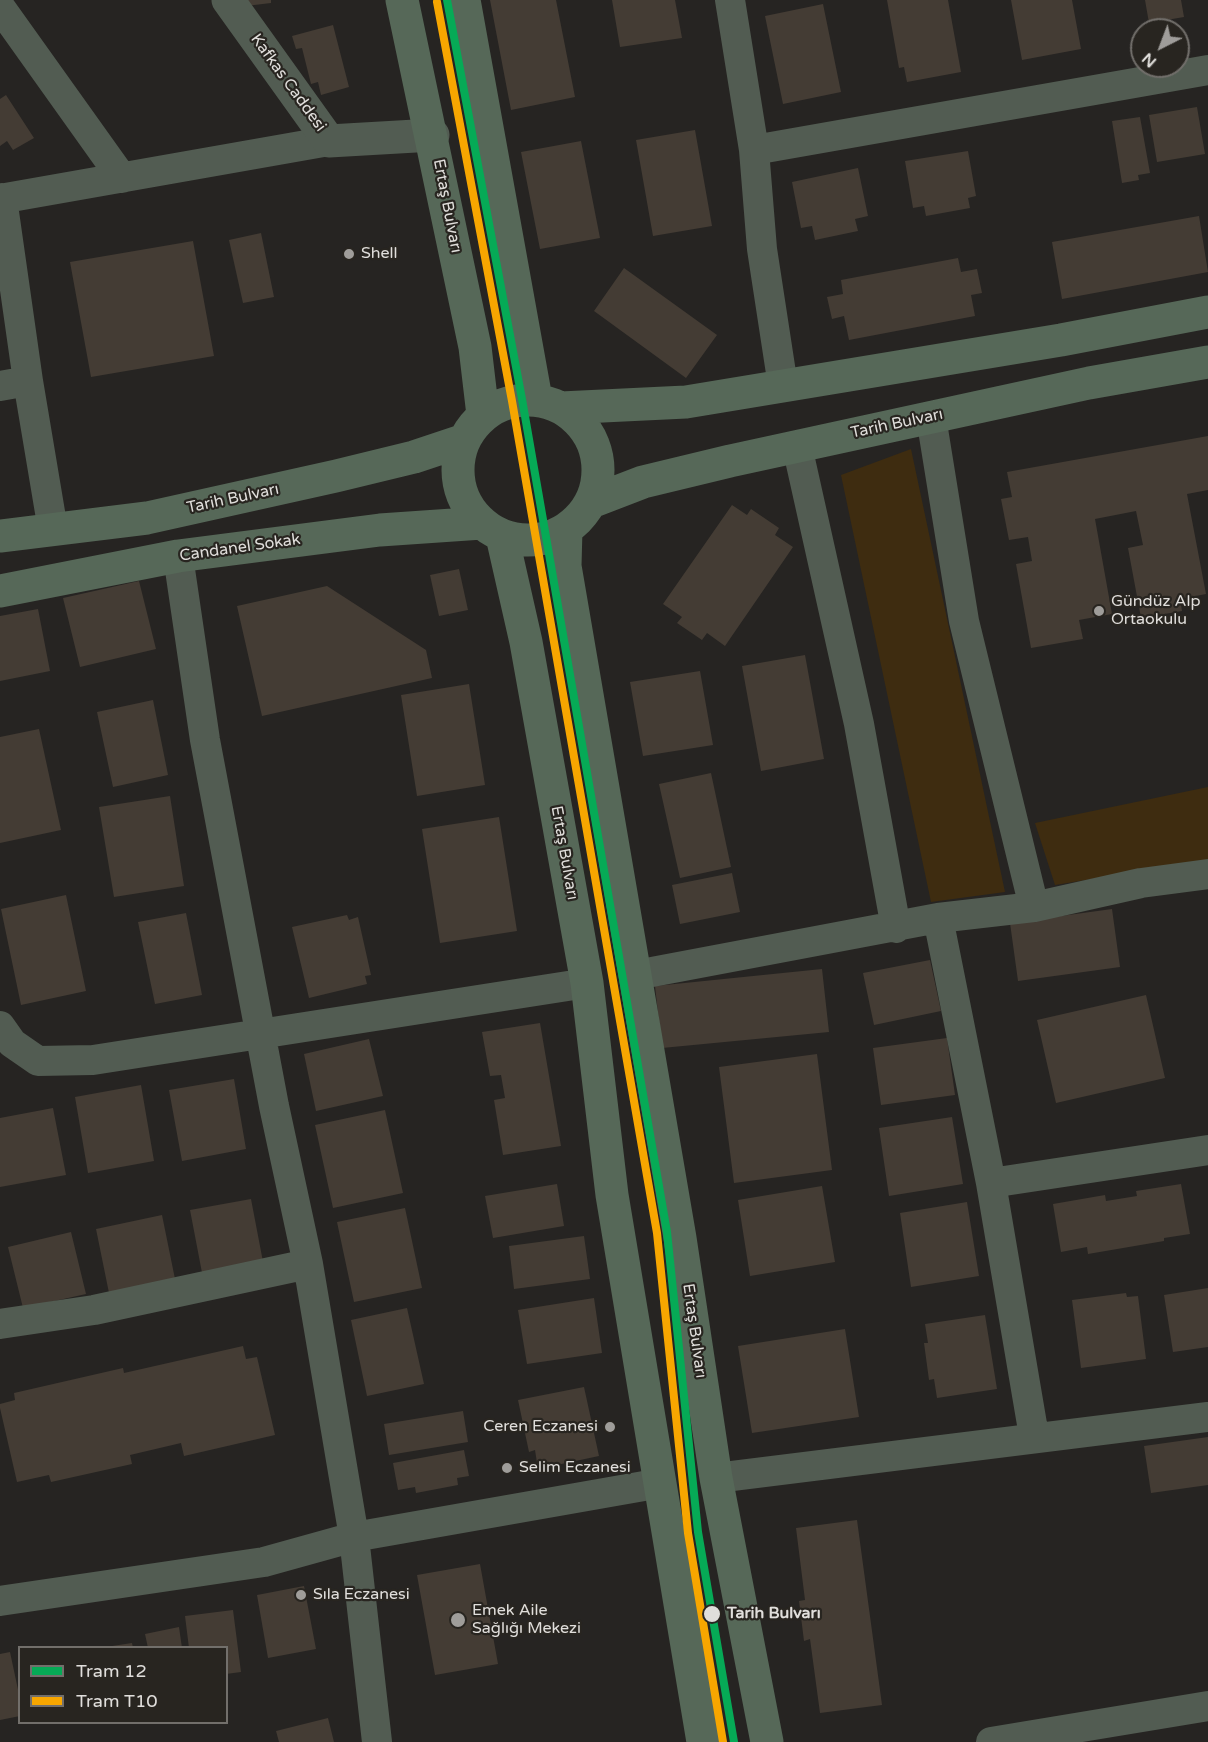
<!DOCTYPE html>
<meta charset="utf-8">
<style>
body{margin:0}
#map{position:relative;width:1208px;height:1742px;overflow:hidden;background:#262422;font-family:"Varela Round",sans-serif}
canvas{display:block}
.legend{position:absolute;left:18px;top:1646px;width:210px;height:78px;box-sizing:border-box;background:#282520;border:2px solid #726f6b;margin:0;padding:8px 10px;list-style:none;font-size:18px;color:#e0dedb}
.legend li{display:flex;align-items:center;gap:12px;height:30px}
.legend b{width:30px;border:2px solid #726f6b}
.north{position:absolute;left:1130px;top:18px;width:60px;height:60px;box-sizing:border-box;background:#282520;border:2px solid #726f6b;border-radius:50%;rotate:222deg;font-size:16px;font-weight:700;line-height:24px;text-align:center;color:#e0dedb}
.north::after{content:'';display:block;margin:auto;width:21px;height:27px;background:#9f9d9a;clip-path:polygon(50% 0,100% 100%,50% 72%,0 100%)}
</style>
<div id="map">
<canvas width="1208" height="1742"></canvas>
<ul class="legend">
<li><b style="height:8px;background:#06aa56"></b>Tram 12</li>
<li><b style="height:8px;background:#f7a600"></b>Tram T10</li>
</ul>
<div class="north">N</div>
</div>
<script>
const ctx = document.querySelector('canvas').getContext('2d');
ctx.lineJoin = 'round';
function fillPath(path, color) { ctx.fillStyle = color; ctx.fill(path, 'evenodd'); }
const toPath = rows => new Path2D(rows.map(r => 'M' + r).join(''));
function strokePath(path, color, width, dash) { ctx.strokeStyle = color; ctx.lineWidth = width; ctx.lineCap = dash ? 'butt' : 'round'; ctx.setLineDash(dash || []); ctx.stroke(path); }
function label(font, color, halo, rows, align = 'center') {
  ctx.font = font + ' "Varela Round",sans-serif'; ctx.lineWidth = 4.5; ctx.setLineDash([]); ctx.textBaseline = 'middle'; ctx.strokeStyle = halo; ctx.fillStyle = color; for (const [text, x, y, turn = 0] of rows) {
    ctx.save(); ctx.translate(x, y); ctx.rotate((+turn || 0) * Math.PI / 180); ctx.textAlign = isNaN(turn) ? turn : align; if (halo) ctx.strokeText(text, 0, 0); ctx.fillText(text, 0, 0); ctx.restore();
  }
}
const green = toPath([
 [911,449,1005,892,931,902,841,475],
 [1208,787,1208,860,1055,885,1035,823]
]);
const building = toPath([
 [246,0,271,0,271,3,246,6],
 [490,0,556,0,575,97,511,110],
 [612,0,675,0,682,38,620,47],
 [887,0,948,0,961,72,907,82,904,67,899,68],
 [1011,0,1072,0,1081,49,1022,60],
 [1145,0,1181,0,1184,17,1149,23],
 [823,4,841,92,783,104,765,16],
 [333,25,349,87,321,95,318,82,311,84,302,48,296,49,292,36],
 [6,95,34,138,13,150,7,141,0,146,0,99],
 [1197,107,1205,154,1157,162,1149,115],
 [1140,117,1150,173,1138,175,1139,180,1122,183,1112,121],
 [695,130,712,226,653,236,636,140],
 [581,141,600,238,540,249,521,152],
 [968,151,976,196,968,198,970,208,926,216,924,206,913,208,905,161],
 [858,168,868,216,855,219,858,231,815,240,812,226,801,228,792,182],
 [1199,216,1208,272,1062,299,1052,242],
 [261,233,274,297,243,303,229,240],
 [193,241,214,356,91,377,70,262],
 [958,258,961,272,977,269,982,293,971,295,975,316,849,340,844,316,832,319,827,297,843,294,841,280],
 [624,268,717,335,686,378,594,311],
 [1208,436,1208,490,1187,494,1206,594,1180,599,1182,611,1141,618,1128,548,1143,545,1136,511,1095,519,1112,614,1079,620,1083,639,1031,648,1016,564,1032,561,1028,537,1009,540,1001,499,1012,497,1007,472],
 [732,505,747,515,751,509,779,528,775,535,793,547,725,646,707,633,702,640,677,623,682,617,663,604],
 [459,569,468,610,439,616,430,575],
 [139,581,156,649,80,667,63,598],
 [327,586,426,650,432,678,262,716,237,606],
 [38,609,50,671,0,681,0,616],
 [805,655,824,759,761,771,742,666],
 [700,671,713,745,643,756,630,682],
 [469,684,485,785,417,796,401,695],
 [153,700,168,775,113,787,97,712],
 [39,729,61,830,0,843,0,737],
 [711,773,731,867,680,878,659,784],
 [170,796,184,886,114,897,99,807],
 [499,817,517,931,440,943,422,829],
 [732,873,740,912,680,924,672,885],
 [66,895,86,991,21,1005,1,909],
 [1112,909,1120,967,1018,981,1010,923],
 [186,913,202,995,155,1004,138,922],
 [347,915,349,920,358,917,371,975,365,976,367,984,309,998,292,927],
 [930,960,941,1011,874,1025,863,973],
 [822,969,829,1032,662,1048,655,986],
 [1146,995,1165,1078,1056,1103,1037,1020],
 [540,1023,561,1146,503,1155,494,1100,505,1098,501,1075,490,1076,482,1032],
 [947,1038,955,1095,881,1105,873,1048],
 [369,1039,383,1096,316,1111,304,1054],
 [817,1054,832,1170,734,1183,719,1067],
 [234,1079,246,1149,182,1161,169,1090],
 [141,1085,154,1161,88,1173,75,1097],
 [53,1108,66,1175,0,1187,0,1118],
 [385,1110,403,1193,333,1208,315,1125],
 [952,1117,963,1184,889,1196,879,1128],
 [557,1184,564,1226,493,1238,485,1196],
 [1181,1184,1190,1234,1164,1238,1164,1241,1088,1254,1087,1247,1061,1252,1053,1204,1105,1195,1106,1201,1137,1196,1136,1191],
 [822,1186,835,1262,750,1276,738,1200],
 [251,1199,264,1267,203,1278,190,1210],
 [967,1202,979,1276,911,1287,900,1213],
 [405,1208,422,1288,354,1302,337,1222],
 [162,1215,175,1279,109,1293,96,1229],
 [71,1232,86,1294,23,1308,8,1247],
 [584,1236,590,1279,514,1289,509,1246],
 [1208,1288,1208,1347,1173,1352,1164,1295],
 [1126,1293,1127,1297,1138,1296,1146,1359,1081,1368,1072,1300],
 [594,1298,602,1353,527,1364,518,1310],
 [407,1308,424,1384,367,1396,351,1320],
 [985,1315,997,1389,937,1398,934,1379,929,1380,924,1343,928,1343,925,1324],
 [845,1329,859,1417,752,1433,738,1346],
 [243,1346,246,1359,257,1357,275,1435,184,1456,181,1443,130,1455,132,1464,51,1482,49,1475,17,1482,0,1408,0,1404,15,1400,14,1393,123,1368,124,1373],
 [584,1387,599,1456,538,1469,535,1450,529,1452,518,1400],
 [463,1411,468,1442,389,1455,384,1424],
 [1208,1437,1208,1485,1151,1493,1144,1446],
 [464,1450,469,1476,457,1478,458,1485,416,1493,415,1487,398,1490,393,1463],
 [857,1520,882,1705,820,1713,810,1639,804,1641,799,1601,805,1600,796,1528],
 [480,1564,498,1664,435,1675,417,1575],
 [304,1586,316,1649,268,1658,257,1595],
 [233,1610,241,1672,226,1674,226,1648,189,1648,185,1616],
 [179,1627,182,1648,148,1648,145,1634],
 [132,1643,133,1648,112,1648,112,1646],
 [10,1652,20,1699,20,1716,0,1720,0,1654],
 [328,1718,334,1742,279,1742,276,1731]
]);
const minor = toPath([
 [730,0,754,150,762,249,783,386],
 [0,7,122,178],
 [754,150,1208,70],
 [2,198,28,381,53,530],
 [0,199,329,141],
 [0,386,28,381],
 [931,417,964,621,1034,907],
 [797,446,859,724,896,928],
 [178,556,205,740,274,1106,308,1264,354,1537,377,1742],
 [938,918,991,1183,1208,1150],
 [636,975,938,918,1034,907,1141,883,1208,874],
 [0,1026,12,1043,38,1061,93,1060,587,983],
 [991,1183,1034,1436],
 [0,1324,94,1310,308,1264],
 [716,1478,1208,1417],
 [0,1601,264,1562,354,1537,661,1483],
 [991,1742,1208,1706]
]);
const tertiary = toPath([
 [228,0,329,141,433,135]
]);
const primary = toPath([
 [402,0,475,347,483,415],
 [464,0,536,399],
 '458 470a70 70 0 1 1 140 0a70 70 0 1 1-140 0Z',
 [561,408,686,402,1061,340,1208,312],
 [591,502,643,482,730,461,1089,383,1208,362],
 [566,529,565,566,680,1238,716,1478,767,1742],
 [0,536,147,518,336,476,414,457,462,441],
 [502,536,526,642,587,983,612,1195,703,1742],
 [0,591,178,556,380,530,482,523]
]);
const tram1 = toPath([
 [447,0,522,399,667,1232,698,1532,734,1742]
]);
const tram2 = toPath([
 [437,2,512,401,657,1233,688,1533,723,1742]
]);
const markers = [
 [349,254,6,"#9f9d9a"],
 [1099,611,6,"#9f9d9a"],
 [610,1427,6,"#9f9d9a"],
 [507,1468,6,"#9f9d9a"],
 [301,1595,6,"#9f9d9a"],
 [712,1614,9,"#e0dedb"],
 [458,1620,8,"#9f9d9a"]
];
const streetNames = [
 ["Kafkas Caddesi",288,83,54],
 ["Ertaş Bulvarı",447,206,79],
 ["Tarih Bulvarı",897,424,-12],
 ["Tarih Bulvarı",233,499,-12],
 ["Candanel Sokak",240,548,-8],
 ["Ertaş Bulvarı",564,853,80],
 ["Ertaş Bulvarı",694,1331,82]
];
const poiNames = [
 ["Shell",361,254],
 ["Gündüz Alp",1111,602],
 ["Ortaokulu",1111,620],
 ["Ceren Eczanesi",598,1427,"right"],
 ["Selim Eczanesi",519,1468],
 ["Sıla Eczanesi",313,1595],
 ["Emek Aile",472,1611],
 ["Sağlığı Mekezi",472,1629]
];
const stopNames = [
 ["Tarih Bulvarı",727,1614]
];
fillPath(green, '#3e2c10');
fillPath(building, '#443c34');
strokePath(minor, '#525c52', 30);
strokePath(tertiary, '#525c52', 33);
strokePath(primary, '#566858', 33);
strokePath(tram1, '#06aa56', 8);
strokePath(tram2, '#f7a600', 8);
for (const [x, y, r, color] of markers) { const dot = new Path2D(); dot.arc(x, y, r, 0, 2 * Math.PI); ctx.fillStyle = color; ctx.fill(dot); strokePath(dot, '#282520', 2); }
label('16px', '#e0dedb', '#282520', streetNames);
label('16px', '#e0dedb', '#282520', poiNames, 'left');
label('bold 16px', '#e0dedb', '#282520', stopNames, 'left');
</script>
